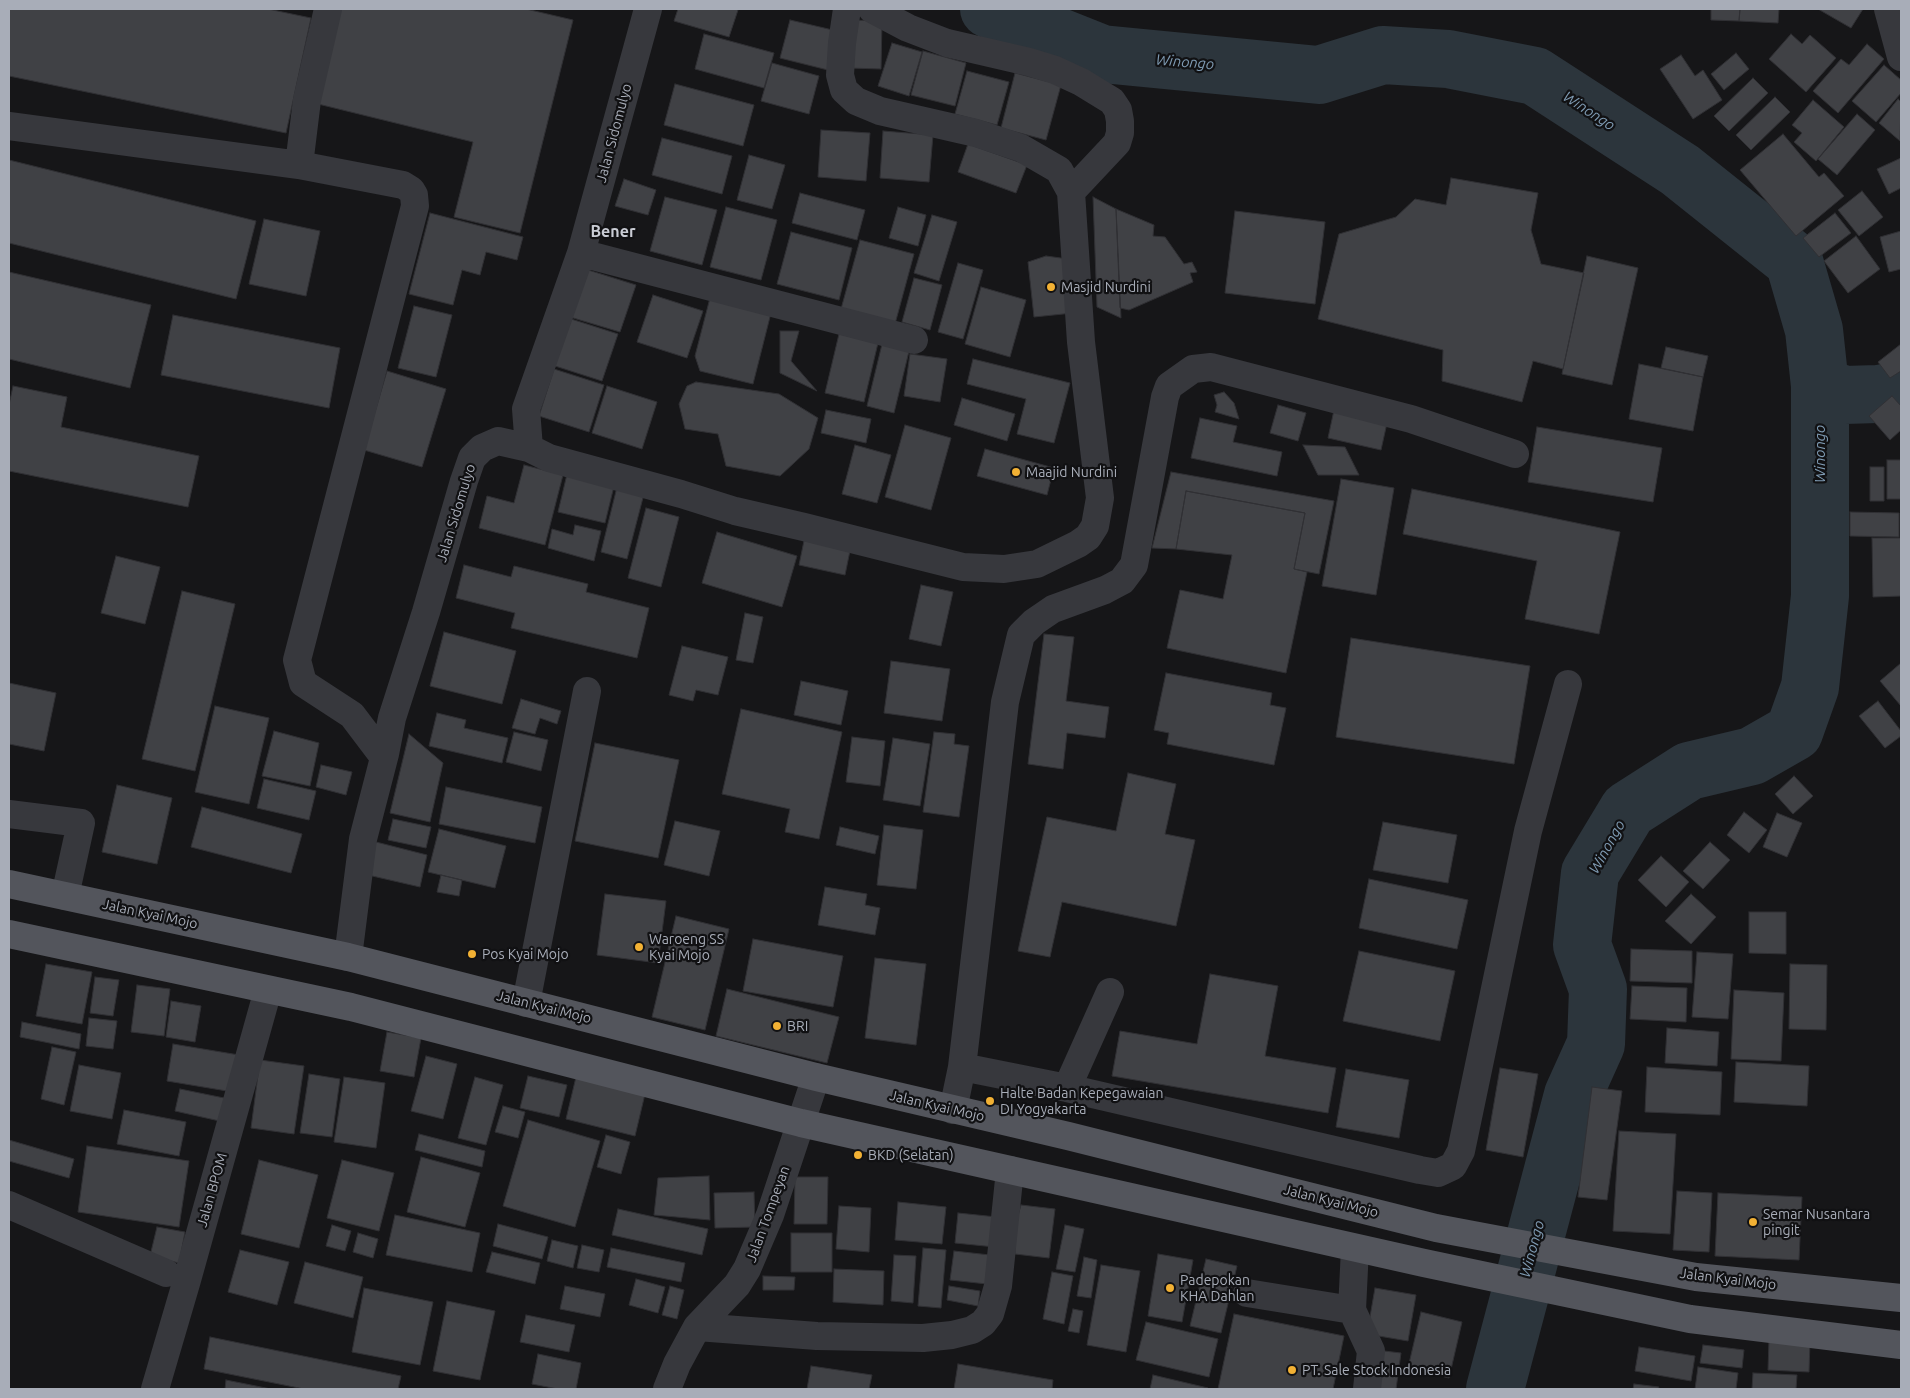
<!DOCTYPE html>
<style>
body{margin:0}
#map{position:relative;width:1910px;height:1398px;overflow:hidden;background:#161618;font-family:Ubuntu,sans-serif}
canvas{display:block}
.frame{position:absolute;inset:0;border:10px solid #a8adb8;pointer-events:none}
</style>
<div id="map">
<canvas width="1910" height="1398"></canvas>
<div class="frame"></div>
</div>
<script>
const ctx = document.querySelector('canvas').getContext('2d');
ctx.lineJoin = 'round';
const toPath = rows => new Path2D(rows.map(r => 'M' + r).join(''));
function strokePath(path, color, width, dash) { ctx.strokeStyle = color; ctx.lineWidth = width; ctx.lineCap = dash ? 'butt' : 'round'; ctx.setLineDash(dash || []); ctx.stroke(path); }
function fillPath(path, color) { ctx.fillStyle = color; ctx.fill(path, 'evenodd'); }
function label(font, color, halo, rows, align = 'center') {
  ctx.font = font + ' Ubuntu,sans-serif'; ctx.lineWidth = 4.5; ctx.setLineDash([]); ctx.textBaseline = 'middle'; ctx.strokeStyle = halo; ctx.fillStyle = color; for (const [text, x, y, turn = 0] of rows) {
    ctx.save(); ctx.translate(x, y); ctx.rotate((+turn || 0) * Math.PI / 180); ctx.textAlign = isNaN(turn) ? turn : align; if (halo) ctx.strokeText(text, 0, 0); ctx.fillText(text, 0, 0); ctx.restore();
  }
}
const river = toPath([
 [989,9,1102,54,1319,75,1383,55,1448,59,1535,76,1680,170,1794,261,1814,330,1820,386,1820,596,1810,687,1794,732,1752,756,1689,771,1628,810,1590,873,1582,945,1598,989,1596,1044,1573,1095,1495,1389],
 [1820,386,1844,395,1878,394,1901,390]
]);
const building = toPath([
 [9,9,268,9,311,18,286,133,9,76,9,9],
 [337,9,526,9,573,20,520,233,454,217,473,142,314,103,337,9],
 [678,9,735,9,738,10,729,37,674,21,678,9],
 [1711,9,1740,9,1739,21,1711,20,1711,9],
 [1740,9,1779,9,1778,23,1739,21,1740,9],
 [1818,9,1863,9,1851,28,1818,9],
 [790,20,837,31,828,70,780,58,790,20],
 [850,20,882,21,881,69,849,68,850,20],
 [704,34,774,53,764,88,695,69,704,34],
 [1791,34,1802,44,1810,35,1836,58,1806,92,1769,59,1791,34],
 [892,43,922,52,909,96,878,86,892,43],
 [1867,44,1884,59,1838,113,1813,91,1841,59,1849,65,1867,44],
 [923,51,966,63,955,106,911,95,923,51],
 [1736,53,1749,69,1724,90,1711,74,1736,53],
 [1681,55,1695,76,1703,70,1722,100,1693,119,1660,69,1681,55],
 [772,63,819,76,809,114,761,101,772,63],
 [1884,65,1901,80,1901,93,1876,122,1852,101,1884,65],
 [967,71,1009,82,997,125,955,114,967,71],
 [1015,73,1061,85,1046,140,1001,128,1015,73],
 [1753,78,1768,93,1729,131,1714,116,1753,78],
 [675,84,754,105,743,146,664,125,675,84],
 [1775,97,1790,112,1751,150,1736,135,1775,97],
 [1898,99,1901,102,1900,141,1879,123,1898,99],
 [1813,100,1844,127,1816,161,1794,142,1802,133,1792,125,1813,100],
 [1857,114,1875,130,1837,175,1818,159,1857,114],
 [821,130,870,133,866,181,818,177,821,130],
 [883,131,933,135,929,182,880,178,883,131],
 [1783,134,1819,177,1824,173,1844,196,1796,236,1740,170,1783,134],
 [662,138,732,156,722,194,652,175,662,138],
 [968,144,1027,165,1016,193,958,172,968,144],
 [749,155,785,165,772,209,737,200,749,155],
 [1901,158,1901,188,1889,194,1877,169,1901,158],
 [9,160,256,221,236,299,9,243,9,160],
 [1451,178,1538,193,1531,230,1541,264,1584,273,1563,369,1533,361,1522,402,1442,381,1443,350,1318,319,1339,234,1396,217,1415,199,1446,205,1451,178],
 [624,179,656,190,648,215,615,206,624,179],
 [1862,191,1883,217,1859,236,1838,210,1862,191],
 [800,193,865,210,857,240,792,223,800,193],
 [665,197,717,210,702,265,650,251,665,197],
 [1093,197,1116,209,1121,318,1097,307,1093,197],
 [726,207,777,220,761,280,710,267,726,207],
 [898,207,926,215,918,246,889,238,898,207],
 [1116,209,1154,225,1153,236,1165,237,1184,264,1192,262,1197,272,1190,273,1193,282,1129,310,1120,308,1116,209],
 [1235,211,1325,222,1315,304,1225,293,1235,211],
 [430,213,523,237,517,260,486,252,480,275,462,270,453,305,409,294,430,213],
 [1835,213,1851,233,1819,257,1803,238,1835,213],
 [932,215,957,222,939,281,914,273,932,215],
 [264,219,320,231,306,296,249,284,264,219],
 [1901,231,1901,269,1889,272,1880,237,1901,231],
 [791,232,852,248,839,300,777,284,791,232],
 [1856,236,1880,269,1848,293,1824,261,1856,236],
 [860,240,914,254,895,324,841,309,860,240],
 [1046,256,1068,259,1073,313,1034,317,1028,262,1046,256],
 [1587,256,1638,268,1612,385,1562,374,1587,256],
 [958,263,983,270,963,339,938,332,958,263],
 [585,269,636,285,620,332,570,317,585,269],
 [9,272,151,305,130,388,9,359,9,272],
 [914,278,942,285,930,330,902,322,914,278],
 [981,287,1026,300,1010,357,965,344,981,287],
 [711,294,772,309,753,384,700,371,695,356,711,294],
 [653,295,703,311,687,358,637,342,653,295],
 [414,306,452,315,436,377,398,368,414,306],
 [173,315,340,348,329,408,161,375,173,315],
 [568,318,618,334,602,381,552,365,568,318],
 [780,331,799,331,791,361,817,391,780,373,780,331],
 [839,334,878,343,864,402,825,393,839,334],
 [884,336,911,343,894,413,867,406,884,336],
 [1901,344,1901,371,1890,378,1878,362,1901,344],
 [1666,347,1708,356,1703,377,1661,368,1666,347],
 [910,354,947,359,940,402,904,396,910,354],
 [973,359,1070,383,1054,443,1017,434,1026,399,967,384,973,359],
 [1639,364,1703,377,1693,431,1629,419,1639,364],
 [554,369,604,385,589,432,539,416,554,369],
 [387,371,446,389,422,467,364,450,387,371],
 [696,382,779,394,818,418,809,449,780,476,726,466,718,434,685,429,679,404,687,386,696,382],
 [13,386,67,397,61,427,199,456,188,507,9,471,9,405,13,386],
 [607,386,657,402,642,449,592,433,607,386],
 [1224,392,1234,403,1239,419,1215,412,1217,405,1214,395,1224,392],
 [1892,396,1901,406,1901,430,1890,440,1869,416,1892,396],
 [962,398,1015,414,1007,441,954,425,962,398],
 [1278,405,1306,413,1298,441,1270,433,1278,405],
 [826,410,871,419,866,443,821,433,826,410],
 [1334,410,1387,423,1381,450,1328,438,1334,410],
 [1200,418,1237,426,1233,442,1282,452,1277,476,1191,458,1200,418],
 [905,425,951,438,931,510,885,497,905,425],
 [1537,427,1662,448,1653,502,1528,482,1537,427],
 [855,445,891,455,877,503,842,494,855,445],
 [1303,445,1345,447,1359,475,1318,475,1303,445],
 [985,449,1054,468,1047,495,977,476,985,449],
 [1887,460,1901,460,1901,499,1887,499,1887,460],
 [524,465,563,475,545,545,479,528,487,496,514,503,524,465],
 [1870,467,1884,467,1884,501,1870,501,1870,467],
 [568,470,615,482,605,523,558,512,568,470],
 [1171,472,1334,501,1319,574,1294,569,1305,513,1186,491,1176,549,1152,548,1171,472],
 [1341,479,1394,488,1376,595,1322,586,1341,479],
 [618,483,645,490,627,559,601,552,618,483],
 [1412,489,1620,532,1599,634,1525,619,1537,561,1403,534,1412,489],
 [1186,491,1305,513,1294,569,1307,572,1286,673,1167,648,1180,590,1223,599,1232,555,1176,549,1186,491],
 [646,508,679,517,661,587,628,578,646,508],
 [1850,512,1899,513,1899,537,1850,536,1850,512],
 [575,525,601,531,594,561,548,548,552,529,573,535,575,525],
 [806,531,852,541,845,575,799,565,806,531],
 [717,532,797,556,782,607,702,583,717,532],
 [1872,538,1901,538,1901,596,1873,597,1872,538],
 [116,556,160,567,145,624,101,613,116,556],
 [464,565,511,577,514,566,588,584,586,592,649,608,637,658,511,628,515,613,456,598,464,565],
 [921,585,953,592,941,646,909,639,921,585],
 [182,591,235,604,195,771,142,759,182,591],
 [745,613,763,617,753,663,736,660,745,613],
 [444,632,516,651,502,704,430,686,444,632],
 [1044,634,1074,637,1066,701,1109,707,1105,738,1067,733,1063,769,1028,764,1044,634],
 [1351,638,1530,666,1514,764,1336,737,1351,638],
 [682,646,728,657,718,695,696,690,693,701,669,695,682,646],
 [891,661,950,669,942,721,884,713,891,661],
 [1901,663,1901,706,1880,681,1901,663],
 [1166,673,1272,693,1270,705,1286,708,1274,765,1167,744,1169,733,1154,730,1166,673],
 [801,681,848,691,841,725,794,715,801,681],
 [9,683,56,693,44,751,9,744,9,683],
 [521,699,561,711,557,724,540,718,535,734,512,728,521,699],
 [1878,701,1901,731,1901,736,1885,748,1859,716,1878,701],
 [215,706,269,718,249,804,195,792,215,706],
 [741,709,842,732,819,839,785,832,790,809,722,794,741,709],
 [437,713,466,720,464,728,508,738,502,763,429,746,437,713],
 [274,731,319,743,310,786,262,776,274,731],
 [514,732,548,740,541,771,506,762,514,732],
 [934,732,955,734,954,744,969,746,959,817,923,812,934,732],
 [409,734,443,763,430,822,390,813,409,734],
 [852,737,885,741,880,786,846,782,852,737],
 [893,738,930,744,920,806,883,800,893,738],
 [595,743,679,760,658,858,575,841,595,743],
 [321,765,352,772,346,795,316,787,321,765],
 [1128,773,1176,784,1165,834,1195,840,1176,926,1062,902,1050,957,1018,951,1047,817,1116,831,1128,773],
 [1794,776,1813,796,1793,814,1775,794,1794,776],
 [264,779,316,791,309,820,257,808,264,779],
 [117,785,172,798,157,864,102,852,117,785],
 [446,787,542,807,535,843,439,824,446,787],
 [202,807,302,834,291,873,191,847,202,807],
 [1744,812,1767,830,1749,853,1727,835,1744,812],
 [1777,813,1802,823,1787,857,1763,847,1777,813],
 [393,819,431,827,426,848,388,840,393,819],
 [675,821,720,831,709,876,664,865,675,821],
 [1383,822,1457,835,1448,883,1373,870,1383,822],
 [884,825,923,830,916,889,877,885,884,825],
 [840,827,879,836,875,854,836,845,840,827],
 [439,829,506,846,495,888,428,872,439,829],
 [376,842,427,855,420,887,368,875,376,842],
 [1710,842,1730,860,1703,889,1683,871,1710,842],
 [1661,856,1689,882,1666,907,1638,880,1661,856],
 [441,875,462,880,459,896,437,892,441,875],
 [1369,879,1468,900,1457,949,1359,928,1369,879],
 [825,887,867,894,865,905,880,908,875,935,818,925,825,887],
 [605,894,666,901,658,963,597,955,605,894],
 [1691,894,1716,917,1691,944,1665,921,1691,894],
 [1749,912,1786,912,1786,954,1749,953,1749,912],
 [676,916,729,929,705,1030,652,1017,676,916],
 [753,939,843,956,833,1007,743,991,753,939],
 [1631,949,1692,951,1692,983,1630,981,1631,949],
 [1359,951,1455,971,1440,1041,1343,1021,1359,951],
 [1697,952,1733,954,1728,1019,1692,1017,1697,952],
 [875,958,926,964,916,1045,865,1038,875,958],
 [46,964,92,972,82,1024,36,1016,46,964],
 [1790,964,1827,965,1826,1030,1789,1029,1790,964],
 [1210,974,1278,986,1265,1056,1336,1068,1328,1113,1112,1076,1120,1031,1197,1044,1210,974],
 [95,977,119,980,113,1016,90,1013,95,977],
 [137,985,170,989,164,1036,131,1032,137,985],
 [1632,986,1687,988,1686,1022,1630,1019,1632,986],
 [727,989,839,1017,827,1063,716,1036,727,989],
 [1734,990,1784,993,1781,1061,1731,1059,1734,990],
 [171,1001,201,1006,195,1042,166,1037,171,1001],
 [89,1018,117,1021,113,1049,86,1046,89,1018],
 [22,1022,81,1034,79,1049,20,1037,22,1022],
 [1667,1028,1719,1032,1717,1066,1665,1063,1667,1028],
 [387,1032,421,1038,414,1077,380,1071,387,1032],
 [173,1044,239,1055,233,1092,167,1081,173,1044],
 [52,1047,76,1052,64,1105,41,1099,52,1047],
 [426,1056,457,1064,443,1119,411,1111,426,1056],
 [260,1060,304,1066,294,1134,251,1128,260,1060],
 [1736,1062,1809,1066,1807,1106,1734,1102,1736,1062],
 [79,1065,121,1073,112,1119,70,1111,79,1065],
 [1647,1067,1722,1072,1720,1115,1645,1112,1647,1067],
 [1500,1068,1538,1074,1523,1157,1486,1150,1500,1068],
 [1346,1069,1409,1080,1399,1138,1336,1127,1346,1069],
 [309,1074,340,1079,332,1137,300,1133,309,1074],
 [528,1076,567,1085,559,1117,520,1108,528,1076],
 [344,1077,385,1083,376,1148,334,1142,344,1077],
 [475,1077,503,1085,486,1145,458,1138,475,1077],
 [576,1077,645,1094,635,1136,566,1119,576,1077],
 [1592,1087,1622,1091,1607,1200,1578,1197,1592,1087],
 [180,1089,229,1099,224,1122,175,1111,180,1089],
 [503,1106,525,1112,518,1138,495,1132,503,1106],
 [124,1110,186,1122,179,1156,117,1144,124,1110],
 [528,1120,600,1141,575,1227,503,1206,528,1120],
 [1619,1131,1676,1134,1670,1234,1613,1231,1619,1131],
 [419,1134,485,1151,482,1167,415,1150,419,1134],
 [606,1135,630,1142,621,1174,597,1167,606,1135],
 [9,1140,74,1159,69,1178,9,1161,9,1140],
 [87,1146,189,1161,179,1227,78,1212,87,1146],
 [421,1157,480,1173,465,1227,407,1212,421,1157],
 [259,1160,318,1175,299,1248,241,1234,259,1160],
 [342,1160,394,1173,379,1231,327,1218,342,1160],
 [709,1176,710,1220,654,1215,658,1178,709,1176],
 [795,1177,828,1177,827,1224,794,1224,795,1177],
 [1677,1191,1712,1193,1709,1252,1673,1250,1677,1191],
 [754,1192,755,1227,715,1228,714,1193,754,1192],
 [1718,1193,1802,1197,1799,1260,1715,1256,1718,1193],
 [898,1202,946,1207,942,1244,895,1240,898,1202],
 [1021,1205,1055,1209,1049,1258,1015,1254,1015,1227,1021,1205],
 [839,1206,871,1208,869,1252,836,1249,839,1206],
 [618,1209,708,1229,702,1255,612,1235,618,1209],
 [958,1213,997,1217,995,1247,955,1243,958,1213],
 [395,1215,480,1233,472,1272,386,1255,395,1215],
 [498,1224,548,1237,542,1259,493,1246,498,1224],
 [332,1225,351,1231,345,1251,326,1246,332,1225],
 [1065,1225,1084,1229,1075,1272,1056,1269,1065,1225],
 [157,1227,185,1232,179,1263,150,1256,157,1227],
 [358,1233,378,1239,373,1258,353,1252,358,1233],
 [791,1233,832,1233,832,1272,791,1272,791,1233],
 [552,1240,578,1246,573,1268,547,1261,552,1240],
 [582,1245,604,1250,599,1272,577,1268,582,1245],
 [611,1248,685,1263,681,1282,607,1267,611,1248],
 [923,1248,946,1250,941,1308,918,1306,923,1248],
 [240,1250,289,1262,277,1305,228,1292,240,1250],
 [954,1251,990,1255,987,1284,950,1280,954,1251],
 [492,1252,540,1263,535,1284,486,1272,492,1252],
 [1158,1254,1193,1260,1182,1322,1148,1316,1158,1254],
 [894,1255,916,1256,913,1303,891,1301,894,1255],
 [1084,1257,1097,1260,1091,1298,1077,1296,1084,1257],
 [1206,1259,1237,1266,1221,1333,1190,1326,1206,1259],
 [305,1262,363,1277,353,1318,294,1303,305,1262],
 [1101,1265,1140,1271,1126,1352,1087,1345,1101,1265],
 [834,1269,884,1271,883,1305,833,1302,834,1269],
 [1052,1272,1073,1276,1064,1324,1043,1319,1052,1272],
 [763,1276,795,1277,794,1290,763,1290,763,1276],
 [636,1279,665,1287,658,1313,629,1305,636,1279],
 [565,1286,605,1294,600,1317,560,1309,565,1286],
 [670,1286,684,1290,677,1319,662,1315,670,1286],
 [949,1286,980,1291,978,1306,947,1300,949,1286],
 [364,1288,433,1302,420,1365,352,1352,364,1288],
 [1375,1288,1416,1295,1408,1341,1367,1334,1375,1288],
 [447,1301,495,1311,480,1380,433,1371,447,1301],
 [1073,1309,1083,1311,1079,1333,1068,1331,1073,1309],
 [1421,1312,1462,1322,1449,1378,1408,1368,1421,1312],
 [1234,1314,1344,1336,1333,1389,1218,1389,1234,1314],
 [526,1315,575,1325,569,1352,520,1342,526,1315],
 [1146,1322,1218,1339,1209,1377,1136,1360,1146,1322],
 [210,1337,401,1376,398,1389,304,1389,204,1369,210,1337],
 [1769,1340,1810,1341,1809,1372,1768,1370,1769,1340],
 [1703,1345,1744,1350,1742,1368,1700,1363,1703,1345],
 [1639,1347,1695,1356,1691,1381,1635,1371,1639,1347],
 [1376,1350,1401,1353,1396,1389,1371,1389,1376,1350],
 [538,1354,581,1363,576,1389,558,1389,532,1384,538,1354],
 [958,1364,1053,1380,1052,1389,954,1389,958,1364],
 [811,1366,872,1375,869,1389,807,1389,811,1366],
 [1698,1367,1738,1373,1736,1389,1695,1389,1698,1367],
 [1753,1373,1797,1375,1796,1389,1752,1389,1753,1373],
 [1153,1375,1208,1388,1207,1389,1150,1389,1153,1375],
 [226,1380,271,1389,225,1389,226,1380],
 [1634,1384,1659,1387,1658,1389,1633,1389,1634,1384]
]);
const minor = toPath([
 [328,9,307,100,299,165,403,185,411,190,414,195,415,206,297,660,303,683,352,715,380,752,385,754],
 [872,9,908,28,947,43,1029,62,1055,70,1081,82,1112,101,1118,110,1120,121,1120,133,1117,143,1071,192],
 [1888,9,1901,57],
 [9,126,299,165],
 [581,253,914,340],
 [529,448,549,458,681,494,735,511,804,527,963,567,1004,569,1037,564,1078,544,1088,537,1095,526,1100,498,1081,342,1071,192,1059,170,1021,148,976,133,880,111,856,101,844,90,840,75,842,43,847,9],
 [9,814,81,823,65,896],
 [348,957,363,839,385,754,392,718,426,612,464,481,472,458,482,448,498,441,529,448,526,409,581,253,648,9],
 [526,1003,587,691],
 [962,1067,1067,1088,1420,1170,1438,1173,1453,1166,1461,1151,1528,831,1568,684],
 [1067,1088,1110,992],
 [953,1110,962,1067,1005,702,1021,635,1034,622,1053,609,1105,590,1122,581,1134,565,1165,397,1169,386,1193,369,1211,367,1411,419,1515,454],
 [9,1205,166,1273],
 [1355,1248,1352,1310,1371,1351,1367,1389],
 [1247,1293,1352,1310],
 [697,1327,817,1336,923,1338,952,1335,972,1330,983,1323,990,1314,998,1286,1010,1170],
 [155,1389,187,1280,268,990],
 [667,1389,677,1364,697,1327,737,1285,747,1269,770,1215,816,1077]
]);
const major = toPath([
 [9,884,348,957,816,1077,1068,1136,1436,1228,1696,1277,1901,1298],
 [9,934,351,1007,801,1123,1424,1263,1690,1319,1901,1345]
]);
const markers = [
 [1051,287,5,"#f2b134"],
 [1016,472,5,"#f2b134"],
 [639,947,5,"#f2b134"],
 [472,954,5,"#f2b134"],
 [777,1026,5,"#f2b134"],
 [990,1101,5,"#f2b134"],
 [858,1155,5,"#f2b134"],
 [1753,1222,5,"#f2b134"],
 [1170,1288,5,"#f2b134"],
 [1292,1370,5,"#f2b134"]
];
const streetNames = [
 ["Jalan Sidomulyo",614,133,-75],
 ["Jalan Sidomulyo",456,513,-73],
 ["Jalan Kyai Mojo",150,914,12],
 ["Jalan Kyai Mojo",544,1007,14],
 ["Jalan Kyai Mojo",937,1106,13],
 ["Jalan BPOM",212,1190,-74],
 ["Jalan Kyai Mojo",1331,1201,14],
 ["Jalan Tompeyan",768,1214,-70],
 ["Jalan Kyai Mojo",1728,1279,7]
];
const poiNames = [
 ["Masjid Nurdini",1061,287],
 ["Maajid Nurdini",1026,472],
 ["Waroeng SS",649,939],
 ["Kyai Mojo",649,955],
 ["Pos Kyai Mojo",482,954],
 ["BRI",787,1026],
 ["Halte Badan Kepegawaian",1000,1093],
 ["DI Yogyakarta",1000,1109],
 ["BKD (Selatan)",868,1155],
 ["Semar Nusantara",1763,1214],
 ["pingit",1763,1230],
 ["Padepokan",1180,1280],
 ["KHA Dahlan",1180,1296],
 ["PT. Sale Stock Indonesia",1302,1370]
];
const waterNames = [
 ["Winongo",1185,62,5],
 ["Winongo",1589,111,33],
 ["Winongo",1820,454,-90],
 ["Winongo",1607,847,-61],
 ["Winongo",1532,1249,-75]
];
const quarterNames = [
 ["Bener",613,232]
];
strokePath(river, '#2c353c', 58);
fillPath(building, '#404145');
strokePath(building, '#303034', 1);
strokePath(minor, '#37383d', 28);
strokePath(major, '#53555c', 28);
for (const [x, y, r, color] of markers) { const dot = new Path2D(); dot.arc(x, y, r, 0, 2 * Math.PI); ctx.fillStyle = color; ctx.fill(dot); strokePath(dot, '#111113', 2); }
label('14px', '#a8adb8', '#111113', streetNames);
label('14px', '#a8adb8', '#111113', poiNames, 'left');
label('italic 15px', '#7f9bb3', '#111113', waterNames);
label('bold 16px', '#c9ccd4', '#111113', quarterNames);
</script>
